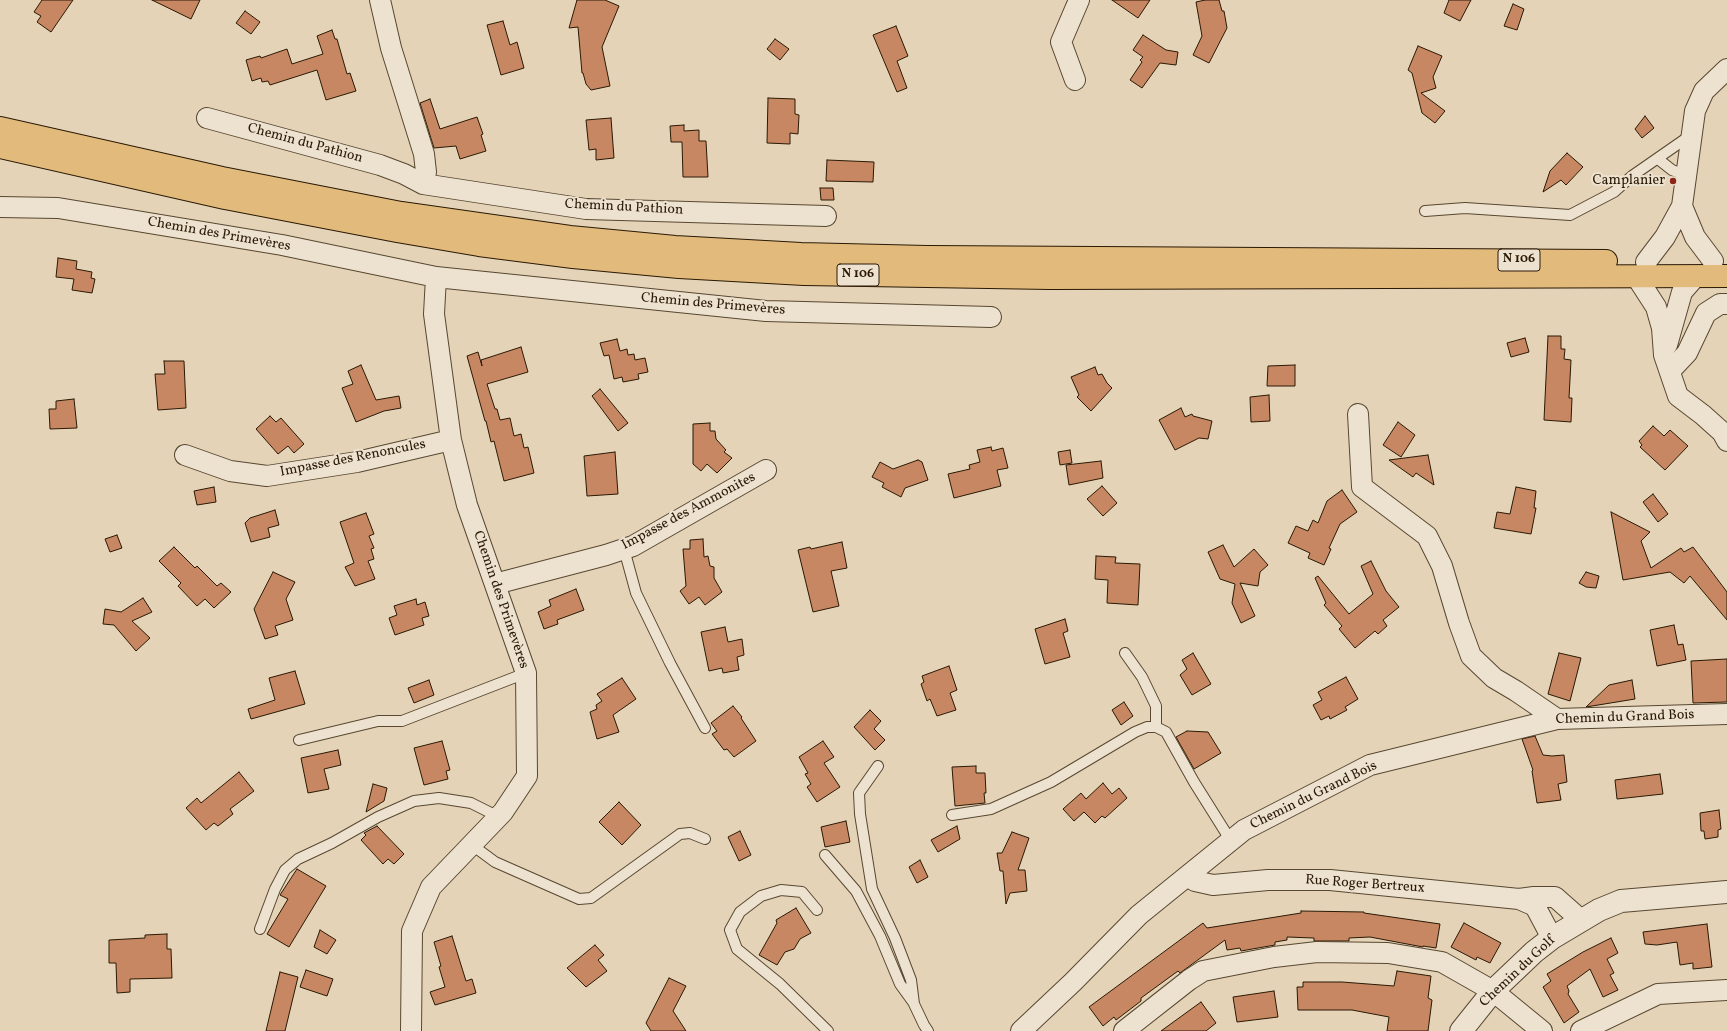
<!DOCTYPE html>
<meta charset="utf-8">
<style>
body{margin:0}
canvas{display:block;background:#e4d3b7}
</style>
<canvas width="1727" height="1031"></canvas>
<script>
const ctx = document.querySelector('canvas').getContext('2d');
ctx.lineJoin = 'round';
function fillPath(path, color) { ctx.fillStyle = color; ctx.fill(path, 'evenodd'); }
const toPath = rows => new Path2D(rows.map(r => 'M' + r).join(''));
function strokePath(path, color, width, dash) { ctx.strokeStyle = color; ctx.lineWidth = width; ctx.lineCap = dash ? 'butt' : 'round'; ctx.setLineDash(dash || []); ctx.stroke(path); }
function label(font, color, halo, rows, align = 'center') {
  ctx.font = font + ' Vollkorn,serif'; ctx.lineWidth = 4; ctx.setLineDash([]); ctx.textBaseline = 'middle'; ctx.strokeStyle = halo; ctx.fillStyle = color; for (const [text, x, y, turn = 0] of rows) {
    ctx.save(); ctx.translate(x, y); ctx.rotate((+turn || 0) * Math.PI / 180); ctx.textAlign = isNaN(turn) ? turn : align; if (halo) ctx.strokeText(text, 0, 0); ctx.fillText(text, 0, 0); ctx.restore();
  }
}
const building = toPath([
 [42,0,73,0,51,32,37,22,41,16,34,12,42,0],
 [152,0,200,0,191,19,152,0],
 [577,0,605,0,619,6,602,47,610,86,591,90,586,84,583,73,582,73,578,27,569,28,577,0],
 [1112,0,1150,0,1138,18,1112,0],
 [1205,0,1219,0,1222,11,1224,11,1227,28,1209,63,1193,55,1202,36,1196,2,1205,0],
 [1449,0,1471,0,1460,21,1444,13,1449,0],
 [1513,4,1524,9,1517,30,1504,26,1513,4],
 [245,11,260,22,251,34,236,23,245,11],
 [503,21,510,45,517,42,524,68,501,75,487,25,503,21],
 [896,26,908,56,897,61,907,88,897,92,873,35,896,26],
 [332,30,335,39,337,39,347,74,350,73,356,91,326,100,317,70,270,85,268,81,262,82,261,78,252,81,246,60,260,56,261,58,287,49,292,64,323,54,317,36,332,30],
 [1143,35,1166,50,1178,52,1176,65,1160,63,1142,88,1130,80,1142,62,1140,60,1143,57,1133,50,1143,35],
 [775,39,789,49,780,60,767,49,775,39],
 [1418,46,1442,56,1433,77,1436,88,1421,93,1445,111,1435,123,1422,113,1412,73,1408,70,1418,46],
 [768,98,795,99,795,114,799,115,798,134,790,133,790,144,767,143,768,98],
 [430,99,440,129,477,117,483,134,481,135,486,151,460,159,456,146,434,148,420,103,430,99],
 [1645,116,1654,128,1642,138,1635,129,1645,116],
 [611,118,614,158,596,160,596,149,589,150,586,120,611,118],
 [684,125,684,131,699,130,699,141,706,141,708,177,683,177,682,142,671,142,670,126,684,125],
 [1567,153,1583,167,1566,185,1561,180,1543,192,1550,171,1567,153],
 [827,160,874,162,873,182,826,181,827,160],
 [820,188,833,188,834,200,821,200,820,188],
 [58,258,77,261,76,269,92,272,91,278,95,279,92,293,72,290,74,279,56,277,58,258],
 [1548,336,1561,336,1561,349,1565,349,1564,359,1571,360,1569,398,1572,398,1571,422,1544,420,1548,336],
 [1525,338,1529,352,1511,357,1507,343,1525,338],
 [617,339,620,351,627,349,628,355,634,354,635,360,645,358,648,372,638,374,639,379,623,382,622,377,614,379,609,355,604,356,600,343,617,339],
 [521,347,528,372,487,384,495,409,497,409,500,420,510,418,514,436,521,434,524,448,528,447,534,473,504,481,494,441,491,442,486,421,485,421,467,356,478,352,482,366,481,360,521,347],
 [164,361,184,361,186,408,158,410,155,374,165,374,164,361],
 [361,365,376,400,399,396,401,408,384,411,356,422,342,388,353,384,348,371,361,365],
 [1295,365,1295,386,1267,386,1268,366,1295,365],
 [1095,367,1098,375,1102,374,1107,383,1112,388,1091,411,1077,397,1079,395,1071,377,1095,367],
 [600,389,628,423,618,431,592,396,600,389],
 [1269,395,1270,421,1251,422,1250,397,1269,395],
 [74,399,77,428,50,429,49,409,56,409,56,401,74,399],
 [1181,408,1185,417,1192,414,1193,416,1212,421,1208,439,1199,438,1175,450,1159,420,1181,408],
 [270,416,276,422,281,418,304,444,294,453,288,446,278,454,256,429,270,416],
 [1398,422,1415,435,1401,457,1383,445,1398,422],
 [710,423,710,431,715,431,716,439,726,450,724,452,732,458,717,473,707,464,701,471,693,464,693,424,710,423],
 [1653,426,1664,436,1670,430,1688,446,1665,470,1640,447,1642,445,1639,441,1653,426],
 [991,447,992,451,1003,448,1008,468,997,470,1001,486,954,498,948,474,970,469,969,465,980,462,977,450,991,447],
 [1070,450,1072,463,1060,465,1058,452,1070,450],
 [615,452,618,494,587,496,584,456,615,452],
 [1428,455,1434,485,1416,473,1413,477,1389,460,1428,455],
 [918,460,922,462,928,480,905,488,901,497,882,487,884,483,872,477,880,462,893,469,918,460],
 [1101,461,1103,478,1069,485,1066,465,1101,461],
 [1102,486,1117,503,1103,516,1087,499,1102,486],
 [214,487,216,502,197,505,194,491,214,487],
 [1516,487,1536,491,1534,508,1536,508,1531,534,1494,528,1497,512,1510,514,1516,487],
 [1342,490,1357,512,1340,524,1329,548,1331,549,1324,565,1308,558,1310,553,1288,543,1296,526,1308,531,1313,520,1318,523,1327,501,1342,490],
 [1653,494,1668,514,1658,522,1643,502,1653,494],
 [275,510,279,525,268,528,270,537,251,542,245,523,250,518,275,510],
 [1611,512,1650,532,1641,541,1651,568,1681,548,1684,552,1693,547,1727,592,1727,620,1690,576,1684,583,1670,572,1623,580,1611,512],
 [366,513,374,534,369,536,374,548,371,549,374,559,368,561,375,579,355,586,345,567,354,563,340,522,366,513],
 [117,535,122,548,110,552,105,539,117,535],
 [703,539,704,557,708,556,710,566,714,567,714,578,722,592,705,605,699,597,689,604,680,591,686,586,683,549,690,549,690,540,703,539],
 [842,542,847,568,831,571,839,606,813,612,798,550,810,547,811,549,842,542],
 [1223,545,1234,567,1254,549,1268,565,1260,572,1258,586,1240,583,1255,616,1241,623,1232,603,1235,584,1220,579,1208,552,1223,545],
 [174,547,195,568,197,566,217,586,221,583,231,592,214,608,205,599,197,606,178,586,181,583,159,561,174,547],
 [1096,556,1116,557,1115,563,1140,564,1138,605,1107,603,1108,580,1095,579,1096,556],
 [1371,561,1386,591,1399,607,1383,620,1387,626,1378,634,1375,631,1355,648,1339,629,1342,626,1324,605,1326,603,1315,578,1318,576,1349,614,1373,594,1361,566,1371,561],
 [273,572,295,582,286,599,293,620,275,626,278,635,265,639,254,609,273,572],
 [1586,572,1599,576,1596,588,1586,587,1579,583,1586,572],
 [576,589,584,610,557,620,558,624,544,629,538,612,551,606,549,600,576,589],
 [143,598,152,612,132,621,150,638,136,651,114,625,103,624,105,609,121,612,143,598],
 [416,599,417,605,425,602,429,616,422,618,424,625,395,635,389,618,397,615,394,606,416,599],
 [1065,619,1068,631,1063,633,1070,657,1045,664,1035,629,1065,619],
 [1674,625,1678,645,1683,644,1686,660,1657,666,1650,630,1674,625],
 [725,627,728,642,742,639,744,655,737,657,739,670,723,673,722,668,709,671,701,632,725,627],
 [1193,653,1211,684,1192,695,1180,675,1187,669,1182,660,1193,653],
 [1559,653,1581,658,1570,701,1548,694,1559,653],
 [1727,659,1727,702,1693,703,1691,661,1727,659],
 [949,666,957,690,950,693,956,710,937,716,930,699,927,701,921,684,924,682,922,676,949,666],
 [295,671,305,704,251,719,248,709,275,700,269,678,295,671],
 [1346,677,1358,699,1345,707,1347,710,1330,719,1329,716,1321,720,1313,705,1322,700,1318,692,1346,677],
 [622,678,636,699,613,715,619,732,597,739,590,712,597,709,596,705,602,701,597,694,622,678],
 [429,680,434,695,414,703,408,688,429,680],
 [1632,680,1635,699,1586,707,1609,685,1632,680],
 [1124,702,1133,716,1121,725,1112,710,1124,702],
 [733,706,742,717,741,718,756,741,734,757,727,749,724,750,712,734,717,731,711,723,733,706],
 [870,710,881,721,874,729,885,740,875,750,854,727,870,710],
 [1187,731,1208,732,1221,753,1194,769,1176,737,1187,731],
 [1535,736,1543,755,1552,756,1564,755,1567,782,1558,784,1561,800,1537,803,1532,771,1533,770,1522,739,1535,736],
 [442,741,450,770,446,771,448,779,424,785,414,748,442,741],
 [823,741,834,757,824,763,840,787,817,802,807,787,811,784,805,774,808,773,799,757,823,741],
 [338,750,341,765,324,769,329,789,308,793,301,758,338,750],
 [976,766,976,773,985,773,986,793,984,793,985,803,955,806,952,767,976,766],
 [239,772,254,791,230,809,233,814,218,826,214,823,206,830,186,808,197,798,201,803,239,772],
 [1660,774,1663,794,1617,799,1615,780,1660,774],
 [1103,783,1112,794,1119,788,1127,798,1105,818,1102,816,1095,823,1084,812,1074,821,1063,809,1081,793,1086,799,1103,783],
 [373,784,387,788,384,801,366,812,373,784],
 [619,802,641,825,622,845,599,822,619,802],
 [1719,810,1721,829,1718,830,1718,837,1705,839,1704,831,1701,831,1700,813,1719,810],
 [846,821,850,842,825,847,821,827,846,821],
 [377,826,404,854,394,864,388,859,383,864,361,840,366,835,364,833,377,826],
 [957,826,960,839,938,852,931,840,957,826],
 [740,831,751,855,739,861,728,837,740,831],
 [1012,832,1029,838,1018,870,1025,870,1027,891,1010,893,1006,904,1003,871,1000,871,997,853,1002,853,1012,832],
 [920,860,928,877,917,883,909,867,920,860],
 [297,869,326,886,289,947,267,934,288,899,280,895,297,869],
 [796,908,811,933,800,939,794,949,785,952,777,965,759,955,777,923,776,920,796,908],
 [1301,911,1364,912,1364,913,1440,924,1436,948,1423,946,1423,947,1370,937,1349,938,1349,941,1314,941,1314,938,1287,937,1287,940,1275,942,1275,945,1241,951,1240,948,1227,950,1225,940,1180,973,1178,971,1141,998,1141,1001,1116,1020,1114,1017,1103,1026,1089,1007,1203,923,1207,928,1301,913,1301,911],
 [1464,923,1501,943,1490,963,1477,957,1476,960,1451,947,1464,923],
 [1707,924,1712,967,1693,969,1693,963,1680,965,1677,942,1657,945,1645,944,1643,932,1707,924],
 [320,930,336,940,327,954,314,947,320,930],
 [167,934,167,949,171,949,172,978,130,979,130,992,117,993,116,963,109,963,109,940,145,938,145,935,167,934],
 [452,936,466,981,472,979,476,993,435,1005,430,992,445,987,439,967,441,966,434,942,452,936],
 [1611,938,1618,953,1607,959,1614,973,1610,975,1618,990,1603,997,1590,969,1567,986,1569,991,1568,994,1579,1012,1564,1023,1543,987,1551,981,1547,974,1583,952,1611,938],
 [595,945,604,955,598,960,607,971,586,987,567,968,595,945],
 [306,970,333,979,327,996,300,987,306,970],
 [1397,971,1431,976,1428,998,1432,1000,1428,1031,1387,1031,1389,1017,1352,1010,1298,1010,1297,987,1303,987,1303,982,1342,982,1394,986,1397,971],
 [280,972,298,977,285,1031,266,1031,280,972],
 [669,978,686,986,673,1011,686,1031,651,1031,646,1023,669,978],
 [1274,991,1278,1017,1237,1022,1233,997,1274,991],
 [1201,1002,1216,1023,1206,1031,1161,1031,1201,1002]
]);
const service = toPath([
 [1658,159,1672,170,1687,176],
 [1425,211,1465,208,1570,215,1614,192,1632,176,1691,135],
 [624,549,636,593,670,663,705,728],
 [1125,653,1142,677,1156,706,1156,727],
 [299,740,378,721,402,721,526,673],
 [878,766,859,793,860,814,872,889,895,938,911,980,914,1004,924,1025,928,1031],
 [952,815,991,809,1051,782,1135,732,1147,727,1156,727,1166,732,1194,782,1231,841],
 [472,845,495,862,579,899,591,898,680,834,690,833,705,839],
 [825,855,856,891,880,936,900,984,913,1002],
 [817,910,802,892,781,890,761,896,740,912,730,930,737,949,780,984,828,1031],
 [260,929,275,889,285,870,298,859,332,843,378,817,414,801,439,798,471,803,499,817]
]);
const minor = toPath([
 [380,0,391,48,424,154,426,172,423,184],
 [1075,80,1061,42,1079,0],
 [207,118,380,165,404,174,423,184,586,209,826,216],
 [1682,206,1695,237,1713,261],
 [0,207,58,208,282,245,436,277,766,311,991,317],
 [1646,262,1665,237,1682,206,1695,111,1704,91,1727,69],
 [1636,276,1656,307,1662,328,1664,355,1678,396,1703,415,1722,432,1727,441],
 [1667,345,1682,292,1696,276],
 [1670,371,1687,353,1706,313,1720,304,1727,304],
 [1358,414,1362,487,1427,536,1442,566,1459,623,1471,656,1494,678,1516,691,1557,719],
 [185,455,230,471,267,476,357,462,451,440],
 [495,584,606,555,633,546,766,470],
 [1188,876,1195,881,1213,885,1268,880,1330,880,1519,899,1534,897,1555,897,1581,920],
 [1519,899,1535,906,1552,938],
 [411,1031,412,931,431,887,503,812,527,776,526,673,467,505,451,440,434,314,436,277],
 [1021,1031,1073,982,1139,915,1244,830,1370,765,1557,719,1727,714],
 [1124,1031,1189,980,1203,971,1274,957,1317,952,1388,953,1442,962,1493,991,1542,1031],
 [1581,1031,1658,994,1727,990]
]);
const tertiary = toPath([
 [1461,1031,1493,991,1534,952,1552,938,1599,910,1621,901,1727,892]
]);
const primary = toPath([
 [0,128,222,178,401,213,570,237,675,247,801,254,927,257,1606,261],
 [0,147,225,198,397,231,479,245,573,257,679,267,804,274,1050,278,1727,276]
]);
const markers = [
 [1673,181,4,"#8f2418"]
];
const shields = [
 [1519,260,42],
 [858,275,42]
];
const shieldNames = [
 ["N 106",1519,260],
 ["N 106",858,275]
];
const streetNames = [
 ["Chemin du Pathion",305,144,15],
 ["Chemin du Pathion",624,208,3],
 ["Chemin des Primevères",219,235,10],
 ["Chemin des Primevères",713,305,5],
 ["Impasse des Renoncules",353,459,-11],
 ["Impasse des Ammonites",689,512,-28],
 ["Chemin des Primevères",500,600,71],
 ["Chemin du Grand Bois",1625,718,-2],
 ["Chemin du Grand Bois",1314,796,-26],
 ["Rue Roger Bertreux",1365,885,4],
 ["Chemin du Golf",1518,972,-43]
];
const poiNames = [
 ["Camplanier",1665,181]
];
fillPath(building, '#c68762');
strokePath(building, '#2a1904', 1);
strokePath(service, '#584831', 12);
strokePath(minor, '#584831', 22);
strokePath(tertiary, '#584831', 24);
strokePath(primary, '#2a1904', 24);
strokePath(service, '#ede2d0', 10);
strokePath(minor, '#ede2d0', 20);
strokePath(tertiary, '#ede2d0', 22);
strokePath(primary, '#e2ba7c', 22);
for (const [x, y, r, color] of markers) { const dot = new Path2D(); dot.arc(x, y, r, 0, 2 * Math.PI); ctx.fillStyle = color; ctx.fill(dot); strokePath(dot, '#ede2d0', 1.5); }
for (const [x, y, w] of shields) { const box = new Path2D(); box.roundRect(x - w / 2, y - 11, w, 22, 3); ctx.fillStyle = '#ede2d0'; ctx.fill(box); strokePath(box, '#2a1904', 1); }
label('bold 13px', '#2a1904', null, shieldNames);
label('14px', '#2a1904', '#ede2d0', streetNames);
label('14px', '#2a1904', '#ede2d0', poiNames, 'right');
</script>
